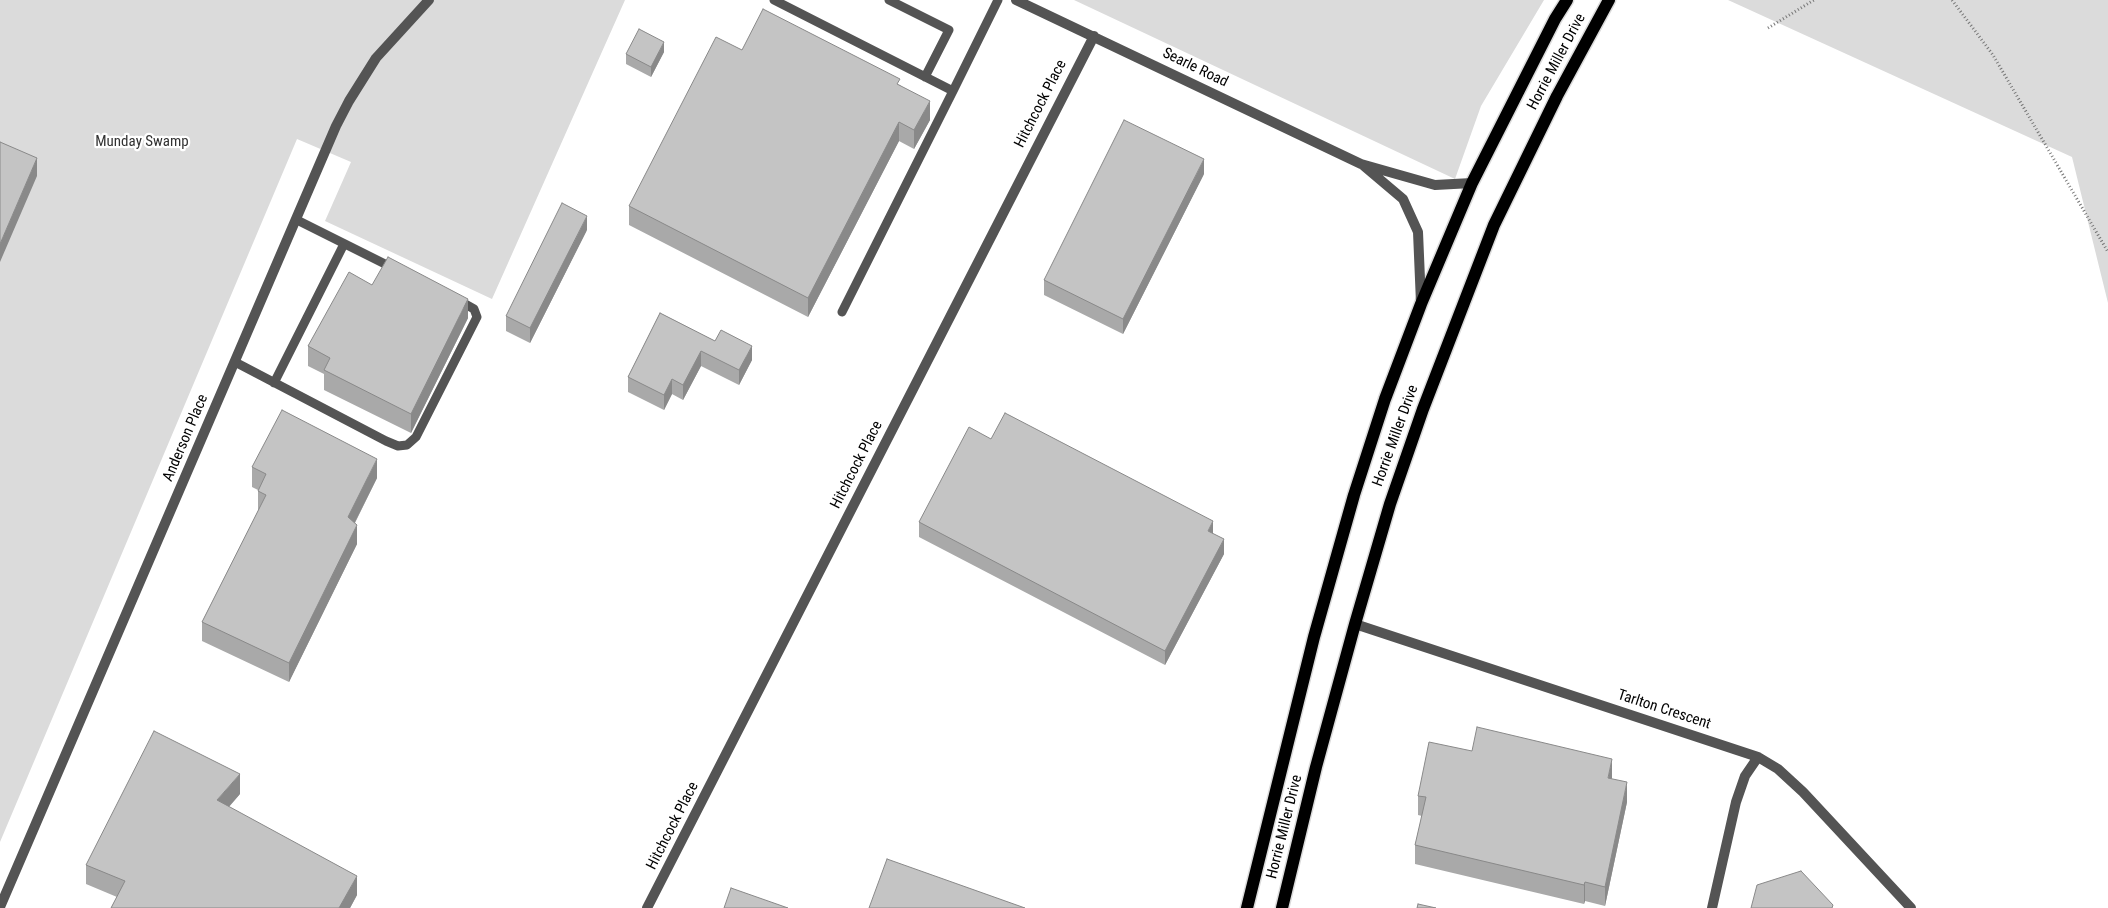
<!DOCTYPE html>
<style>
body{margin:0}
canvas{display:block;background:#fff}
</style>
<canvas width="2108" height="908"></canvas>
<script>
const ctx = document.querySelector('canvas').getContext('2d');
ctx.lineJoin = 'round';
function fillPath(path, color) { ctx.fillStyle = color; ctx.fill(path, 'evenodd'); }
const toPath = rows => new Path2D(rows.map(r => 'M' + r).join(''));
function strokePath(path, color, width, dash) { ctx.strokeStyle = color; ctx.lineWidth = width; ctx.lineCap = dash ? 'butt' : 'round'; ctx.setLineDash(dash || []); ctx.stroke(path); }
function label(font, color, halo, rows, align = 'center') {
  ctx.font = font + ' "Roboto Condensed",sans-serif'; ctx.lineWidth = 4.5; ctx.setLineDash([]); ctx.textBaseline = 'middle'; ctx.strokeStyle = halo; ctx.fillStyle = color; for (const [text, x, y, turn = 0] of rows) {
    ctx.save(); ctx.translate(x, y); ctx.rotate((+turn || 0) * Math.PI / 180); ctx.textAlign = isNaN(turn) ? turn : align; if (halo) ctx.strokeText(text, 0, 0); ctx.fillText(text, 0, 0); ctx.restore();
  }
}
const green = toPath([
 [0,0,625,0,492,299,325,221,351,162,297,139,0,842],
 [1074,0,1544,0,1481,106,1455,179],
 [1728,0,2108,0,2108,303,2072,157]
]);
const path = toPath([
 [1952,0,1993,55,2108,252],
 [1768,28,1814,0]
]);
const service = toPath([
 [774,0,953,91,998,0],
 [889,0,949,30,925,77],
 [297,220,395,269],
 [842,312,953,91],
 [235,362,386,441,398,446,407,445,416,437,477,317,474,309,458,300],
 [274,383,344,244]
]);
const minor = toPath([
 [1016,0,1361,164,1435,185,1472,183],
 [1364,166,1403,199,1418,232,1421,303],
 [1355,624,1758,757,1778,769,1803,792,1911,908],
 [0,907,336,126,349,101,376,58,429,0],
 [647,908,1094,36],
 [1712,908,1736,802,1745,776,1758,757]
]);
const primary = toPath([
 [1247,908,1314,637,1354,495,1385,399,1421,304,1472,183,1555,19,1567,0],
 [1282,908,1316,767,1355,624,1390,504,1423,409,1494,225,1557,96,1609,0]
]);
const wall = toPath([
 [742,50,900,85,930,120,914,149,899,141,808,317,629,225,629,206],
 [664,52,651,77,626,64,626,54],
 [1204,174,1123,334,1044,295,1044,280],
 [587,230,530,343,506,331,506,316],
 [372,285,468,318,411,433,324,390,324,374,308,366,308,346],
 [660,313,752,360,739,385,701,366,683,400,672,394,664,410,628,392,628,377],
 [991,439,1213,534,1224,554,1165,665,919,537,919,522],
 [252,467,377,478,355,523,357,544,289,682,202,641,202,622,258,511,258,490,252,487],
 [1612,779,1627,802,1605,906,1585,901,1584,904,1415,864,1415,845,1422,816,1418,815,1418,796],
 [240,794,229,807,357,895,350,908,111,908,117,897,86,884,86,865]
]);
const shadedWall = toPath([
 [664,42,664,52,651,77,651,67],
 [930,101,930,120,914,149,914,130],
 [899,122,899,141,808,317,808,298],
 [37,158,37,176,0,262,0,244],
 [1204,159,1204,174,1123,334,1123,319],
 [587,216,587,230,530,343,530,328],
 [468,299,468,318,411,433,411,414],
 [752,346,752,360,739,385,739,370],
 [701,351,701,366,683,400,683,385],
 [672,379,672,394,664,410,664,395],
 [377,459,377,478,348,536,348,517],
 [1213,521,1213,536,1208,531],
 [357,525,357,544,289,682,289,663],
 [1224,539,1224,554,1165,665,1165,651],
 [1612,759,1612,778,1608,797,1608,778],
 [240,774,240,794,217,820,217,800],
 [1627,782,1627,802,1605,906,1605,887],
 [357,876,357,895,350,908,339,908],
 [1585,882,1585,901,1584,904,1584,885]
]);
const building = toPath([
 [763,9,900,79,897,84,930,101,914,130,899,122,808,298,629,206,716,37,742,50,763,9],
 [639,29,664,42,651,67,626,54,639,29],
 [1124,120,1204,159,1123,319,1044,280,1124,120],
 [0,142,37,158,0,244,0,142],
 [562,203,587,216,530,328,506,316,562,203],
 [388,257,468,299,411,414,324,370,330,358,308,346,349,272,372,285,388,257],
 [660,313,715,341,721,330,752,346,739,370,701,351,683,385,672,379,664,395,628,377,660,313],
 [282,410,377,459,348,517,357,525,289,663,202,622,266,495,258,491,266,474,252,467,282,410],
 [1005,413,1213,521,1208,531,1224,539,1165,651,919,522,969,427,991,439,1005,413],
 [1477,727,1612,759,1608,778,1627,782,1605,887,1585,882,1584,885,1415,845,1426,797,1418,796,1429,742,1472,751,1477,727],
 [154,731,240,774,217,800,357,876,339,908,111,908,125,881,86,865,154,731],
 [887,859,1025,908,869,908,887,859],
 [1801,871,1833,905,1832,908,1751,908,1757,885,1801,871],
 [731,888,788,908,724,908,731,888],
 [1418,904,1436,908,1417,908,1418,904]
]);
const streetNames = [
 ["Horrie Miller Drive",1557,62,-62],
 ["Searle Road",1195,68,26],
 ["Hitchcock Place",1041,104,-63],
 ["Horrie Miller Drive",1396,436,-70],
 ["Anderson Place",186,438,-67],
 ["Hitchcock Place",857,465,-63],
 ["Tarlton Crescent",1664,710,18],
 ["Hitchcock Place",673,826,-63],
 ["Horrie Miller Drive",1285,827,-76]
];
const parkNames = [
 ["Munday Swamp",142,142]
];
fillPath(green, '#dbdbdb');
strokePath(primary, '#dbdbdb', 15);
strokePath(path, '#767676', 3, [1, 2.5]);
strokePath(service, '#545454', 9);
strokePath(minor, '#545454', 10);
strokePath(primary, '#000', 12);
fillPath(wall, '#a9a9a9');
fillPath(shadedWall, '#898989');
fillPath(building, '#c4c4c4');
strokePath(building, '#898989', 1);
label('15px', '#000', '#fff', streetNames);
label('15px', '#323232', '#fff', parkNames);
</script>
